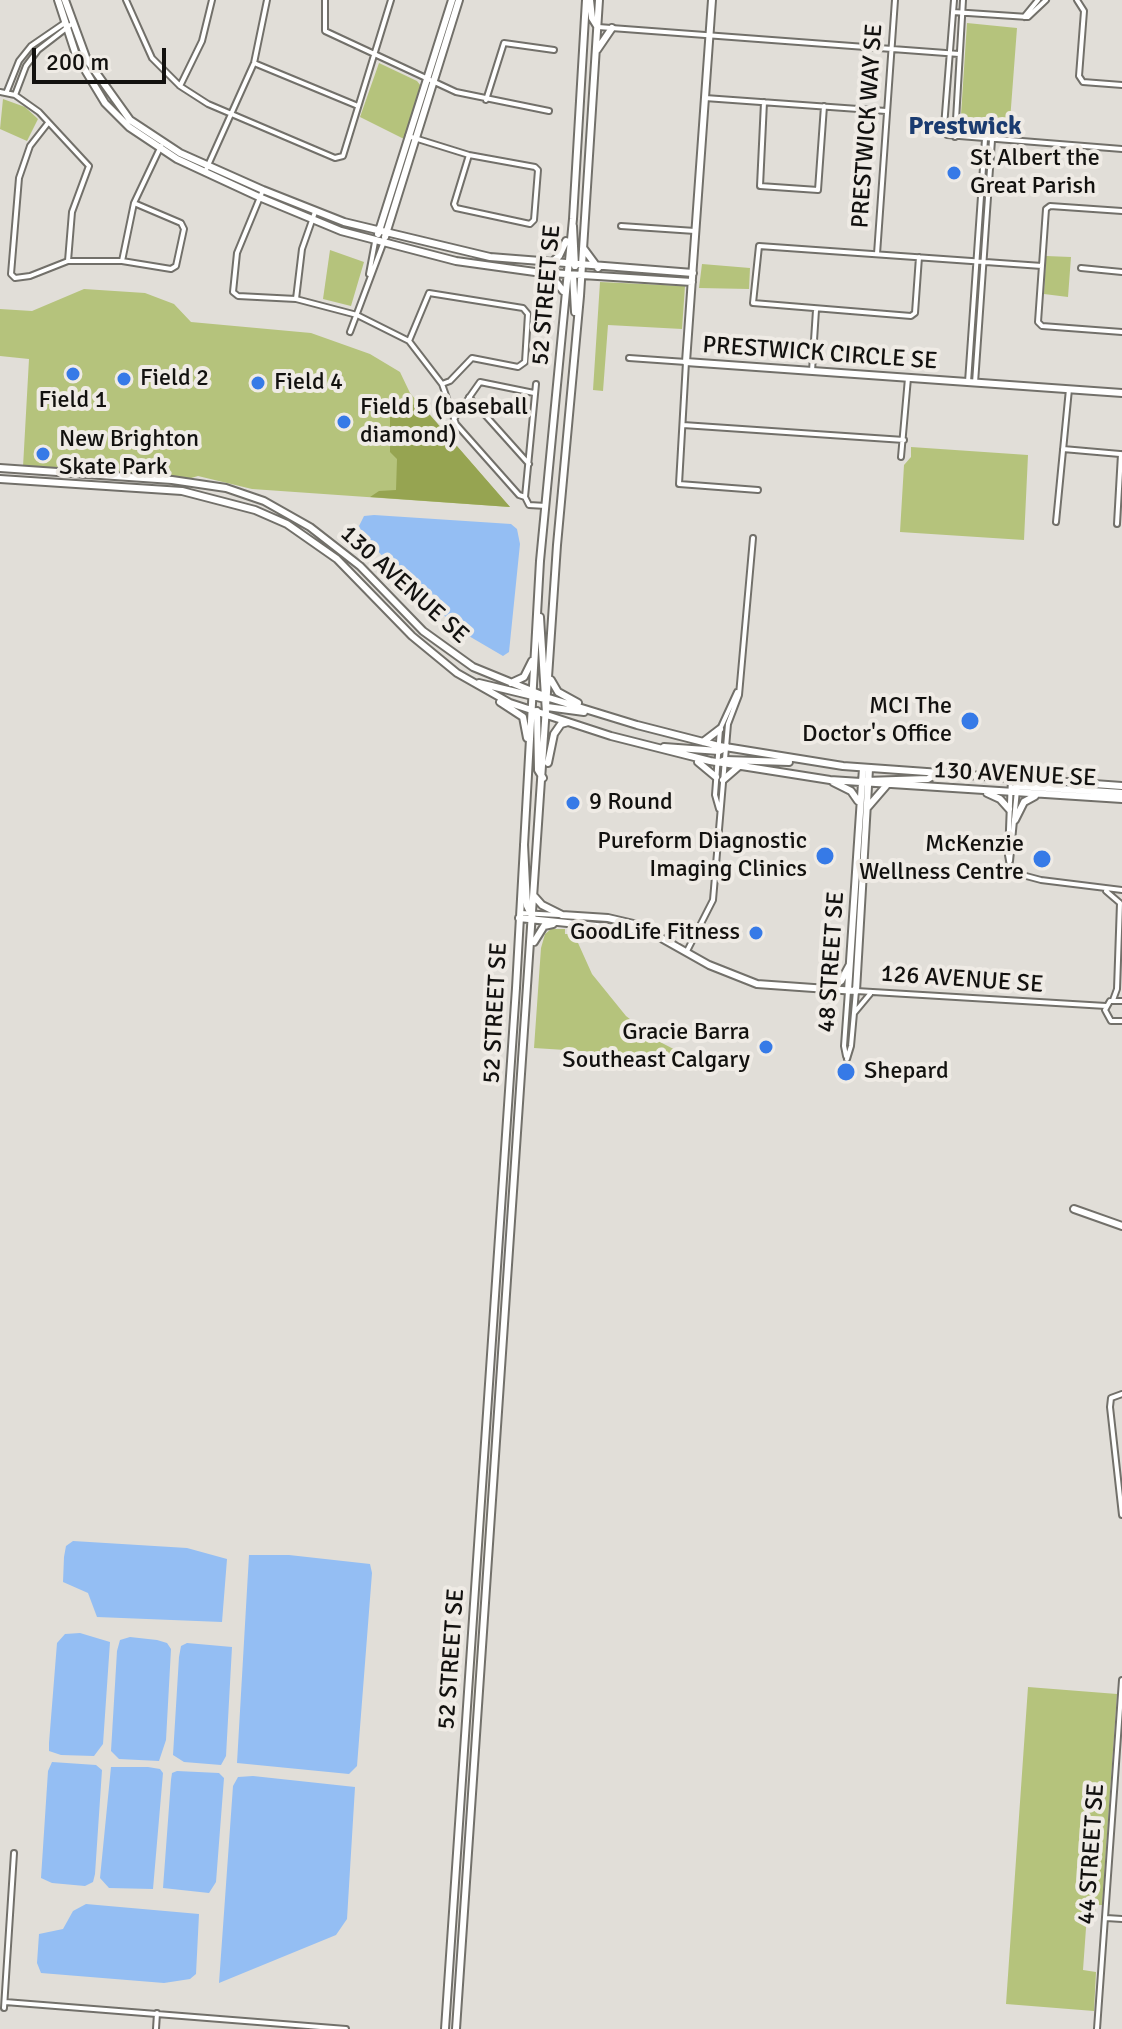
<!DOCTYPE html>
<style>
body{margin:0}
#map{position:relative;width:1122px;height:2029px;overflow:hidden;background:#e1ded8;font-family:Signika,sans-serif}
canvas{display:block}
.scale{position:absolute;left:32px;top:48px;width:134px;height:36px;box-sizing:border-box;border:4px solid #12110f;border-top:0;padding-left:10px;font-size:24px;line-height:28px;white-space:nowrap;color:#12110f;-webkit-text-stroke:6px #efebe5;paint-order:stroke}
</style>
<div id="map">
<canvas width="1122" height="2029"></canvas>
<div class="scale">200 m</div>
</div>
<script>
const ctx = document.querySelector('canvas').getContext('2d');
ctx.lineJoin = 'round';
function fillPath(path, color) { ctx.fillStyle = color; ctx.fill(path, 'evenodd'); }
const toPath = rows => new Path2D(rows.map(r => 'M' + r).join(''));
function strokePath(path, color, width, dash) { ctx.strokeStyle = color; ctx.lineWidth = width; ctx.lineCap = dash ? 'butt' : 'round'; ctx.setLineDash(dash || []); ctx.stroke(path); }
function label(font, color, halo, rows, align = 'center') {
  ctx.font = font + ' Signika,sans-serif'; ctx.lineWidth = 8; ctx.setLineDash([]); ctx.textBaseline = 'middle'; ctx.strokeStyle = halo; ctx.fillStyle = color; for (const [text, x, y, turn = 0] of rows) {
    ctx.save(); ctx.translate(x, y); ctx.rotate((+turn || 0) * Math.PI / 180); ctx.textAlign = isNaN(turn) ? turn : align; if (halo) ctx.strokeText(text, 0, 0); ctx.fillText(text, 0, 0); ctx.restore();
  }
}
const green = toPath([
 [967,23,1017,28,1009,134,960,130],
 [379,63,417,81,421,86,404,139,360,117],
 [3,99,25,107,38,119,27,141,0,129],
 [330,250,364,262,351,306,323,299],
 [1046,256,1071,257,1068,297,1044,294],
 [702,264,750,268,749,289,699,288],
 [600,282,685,286,682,329,608,325,603,391,593,390],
 [84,289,145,293,174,304,191,322,311,333,370,354,400,372,410,393,510,507,252,489,198,476,188,479,23,467,29,359,0,356,0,309,32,311],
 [911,447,1028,455,1024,540,900,532,904,465,911,457],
 [551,929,565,929,565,934,574,934,592,974,626,1016,660,1042,691,1058,534,1048,541,948,545,934],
 [1028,1687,1117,1694,1102,1905,1096,1905,1095,1912,1087,1914,1083,1970,1096,1972,1094,2011,1006,2004]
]);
const forest = toPath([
 [419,402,424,408,510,507,370,497,379,491,396,490,397,459,390,452,390,416]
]);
const water = toPath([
 [374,515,511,524,517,529,520,544,509,652,503,656,462,632,401,575,365,538,359,526,364,516],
 [73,1541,187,1548,227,1559,222,1622,97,1617,88,1593,63,1582,64,1557,66,1546],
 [249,1555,289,1555,370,1564,372,1573,357,1766,349,1774,237,1763],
 [80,1633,110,1642,103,1744,94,1756,61,1755,49,1751,49,1743,57,1643,65,1634],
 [130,1637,157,1640,167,1643,171,1649,166,1740,159,1761,119,1759,111,1751,117,1651,120,1640],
 [187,1643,232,1647,226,1756,221,1765,184,1762,173,1755,179,1657,181,1646],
 [52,1762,96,1765,102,1770,95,1874,93,1882,85,1886,52,1883,41,1878,48,1771],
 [111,1767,148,1767,160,1769,163,1773,153,1889,109,1888,100,1878],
 [177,1771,219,1773,224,1778,216,1882,209,1893,163,1888,171,1780,172,1773],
 [253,1776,355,1787,347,1919,336,1935,219,1983,233,1786,238,1777],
 [86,1904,199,1914,196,1974,190,1979,164,1983,41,1973,37,1963,39,1934,63,1929,73,1911]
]);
const street = toPath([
 [126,0,152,58,180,86,208,104,335,158,343,156,391,0],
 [325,0,325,31,456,92,549,111],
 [954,0,944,127,947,135,1122,149],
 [1077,0,1084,11,1079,76,1083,82,1122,85],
 [953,12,1028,17,1046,0],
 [1024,17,1038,0],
 [598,27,959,54],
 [254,63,358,106],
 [180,86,202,41,212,0],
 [7,91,19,61,31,46,66,22],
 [0,92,15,95,39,112,89,166,72,212,68,261],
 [15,95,26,66,38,50,73,23],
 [705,98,886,111],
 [486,100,504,43,554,50],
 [764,102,760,186,818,190,824,106],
 [48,123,30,146,19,178,11,274,15,278,30,276,68,261,122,261],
 [408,136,469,155,535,167,538,170,534,220,530,224,456,208,454,204,469,155],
 [955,137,963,0],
 [205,172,254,63,267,0],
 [263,190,237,253,233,292,238,296,296,299,357,315,409,341,442,384,450,381,472,358,518,367,525,362,528,314,523,308,429,293,409,341],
 [134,203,181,223,184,229,176,266,171,269,122,261,134,203,161,146],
 [1122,211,1050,206,1046,209,1038,322,1042,326,1122,332],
 [621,226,695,231],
 [877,254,895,0],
 [919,257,915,313,911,316,753,303,759,246,1042,266],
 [1081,268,1122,272],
 [369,274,375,242],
 [296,299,302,249,315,212],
 [350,332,383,244],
 [629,358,686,362,679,484,758,490],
 [812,371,816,310],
 [968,382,985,139],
 [975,383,992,140],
 [442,384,456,424,519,495,525,497,536,384],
 [469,397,529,464],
 [454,419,480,382,534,393],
 [683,425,904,440],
 [1063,449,1120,454],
 [901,457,908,378],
 [525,497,529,505,546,506],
 [1056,522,1069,389],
 [1117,524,1121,454],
 [1011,778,1008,855,1011,872,1041,880,1122,890],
 [719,809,715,795,720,729,737,692],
 [1010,861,1017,790],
 [1106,891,1120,903,1117,989,1113,1000],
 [520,913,559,915],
 [687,951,713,900,728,724,739,695,753,538],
 [1122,1001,1110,1001,1105,1010,1111,1021,1122,1021],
 [855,1012,870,994],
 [846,1056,844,1046,848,991],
 [847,1059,851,1046,856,991,1106,1006],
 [1122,1394,1111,1398,1110,1407,1122,1515],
 [1106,1918,1122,1919],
 [5,2002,346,2029],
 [4,2008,14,1853],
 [156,2029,157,2013],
 [1097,2029,1122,1680]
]);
const secondary = toPath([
 [58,0,76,55,105,103,129,127,177,159,259,197,341,231,456,261,535,272,692,282],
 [65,0,87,60,130,120,180,153,263,190,344,222,490,257,693,273],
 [590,0,592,18,597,26],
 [712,0,686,362,1122,393],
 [597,50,612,28],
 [573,226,575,266],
 [378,234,452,0],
 [385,237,459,0],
 [584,249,598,268],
 [551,263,559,256,566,241],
 [542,275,557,283,563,291],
 [573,275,575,312],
 [0,468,172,480,226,488,264,501,310,527,360,566,423,631,473,667,549,698,637,725,719,746,843,766,1122,786],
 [0,479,182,491,255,510,287,524,337,559,412,636,457,673,510,703,611,736,710,761,830,780,1122,799],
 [540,617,546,713],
 [551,680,558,692,578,703],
 [479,683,545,699],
 [511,683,524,677,532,661],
 [500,702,523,717,527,738],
 [547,707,584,712],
 [537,711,538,770,543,778],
 [703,742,720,729],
 [664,747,719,751,727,747],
 [698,762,716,777],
 [548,763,554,734,561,724,568,722],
 [718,763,725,760,789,762],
 [723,780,738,767],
 [865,781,928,779,936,774],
 [833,782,851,791,858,801],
 [1010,792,1017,786,1122,793],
 [987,793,1000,799,1009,809],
 [867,808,886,786],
 [1015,820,1024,802,1035,796],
 [524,844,527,906,533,918],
 [534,896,542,905,562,915,608,918,638,925,709,965,757,984,856,991,869,769],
 [519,918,645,931],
 [534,942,544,926,553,924],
 [832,988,841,981,849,966],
 [848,991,863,768],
 [1074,1209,1122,1226],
 [445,2029,516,988,540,561,573,219,586,0],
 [456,2029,557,545,580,296,599,0]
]);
const markers = [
 [954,173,8,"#367ae7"],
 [73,374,8,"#367ae7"],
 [124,379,8,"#367ae7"],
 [258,383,8,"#367ae7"],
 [344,422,8,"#367ae7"],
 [43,454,8,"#367ae7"],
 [970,721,10,"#367ae7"],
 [573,803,8,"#367ae7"],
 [825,856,10,"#367ae7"],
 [1042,859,10,"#367ae7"],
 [756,933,8,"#367ae7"],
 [766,1047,8,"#367ae7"],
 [846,1072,10,"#367ae7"]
];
const streetNames = [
 ["PRESTWICK WAY SE",868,126,-86],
 ["52 STREET SE",547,295,-85],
 ["PRESTWICK CIRCLE SE",820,354,4],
 ["130 AVENUE SE",404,585,42],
 ["130 AVENUE SE",1015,775,3],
 ["48 STREET SE",832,962,-86],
 ["126 AVENUE SE",962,980,4],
 ["52 STREET SE",496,1013,-87],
 ["52 STREET SE",452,1659,-86],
 ["44 STREET SE",1092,1854,-86]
];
const poiNames = [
 ["St Albert the",970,159],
 ["Great Parish",970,187],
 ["Field 2",140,379],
 ["Field 4",274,383],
 ["Field 1",73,401,"center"],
 ["Field 5 (baseball",360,408],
 ["diamond)",360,436],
 ["New Brighton",59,440],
 ["Skate Park",59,468],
 ["MCI The",952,707,"right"],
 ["Doctor's Office",952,735,"right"],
 ["9 Round",589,803],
 ["Pureform Diagnostic",807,842,"right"],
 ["Imaging Clinics",807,870,"right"],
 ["McKenzie",1024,845,"right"],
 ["Wellness Centre",1024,873,"right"],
 ["GoodLife Fitness",740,933,"right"],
 ["Gracie Barra",750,1033,"right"],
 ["Southeast Calgary",750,1061,"right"],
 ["Shepard",864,1072]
];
const neighbourhoodNames = [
 ["Prestwick",965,127]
];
fillPath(green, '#b5c37c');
fillPath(forest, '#96a451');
fillPath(water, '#94bef3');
strokePath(street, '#72706a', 8);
strokePath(secondary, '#72706a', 10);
strokePath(street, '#fff', 4);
strokePath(secondary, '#fff', 6);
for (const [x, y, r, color] of markers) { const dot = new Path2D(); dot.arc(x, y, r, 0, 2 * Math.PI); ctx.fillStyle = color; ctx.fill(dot); strokePath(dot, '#efebe5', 3); }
label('24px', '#12110f', '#efebe5', streetNames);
label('24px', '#12110f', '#efebe5', poiNames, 'left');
label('bold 26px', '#1a3b70', '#efebe5', neighbourhoodNames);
</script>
